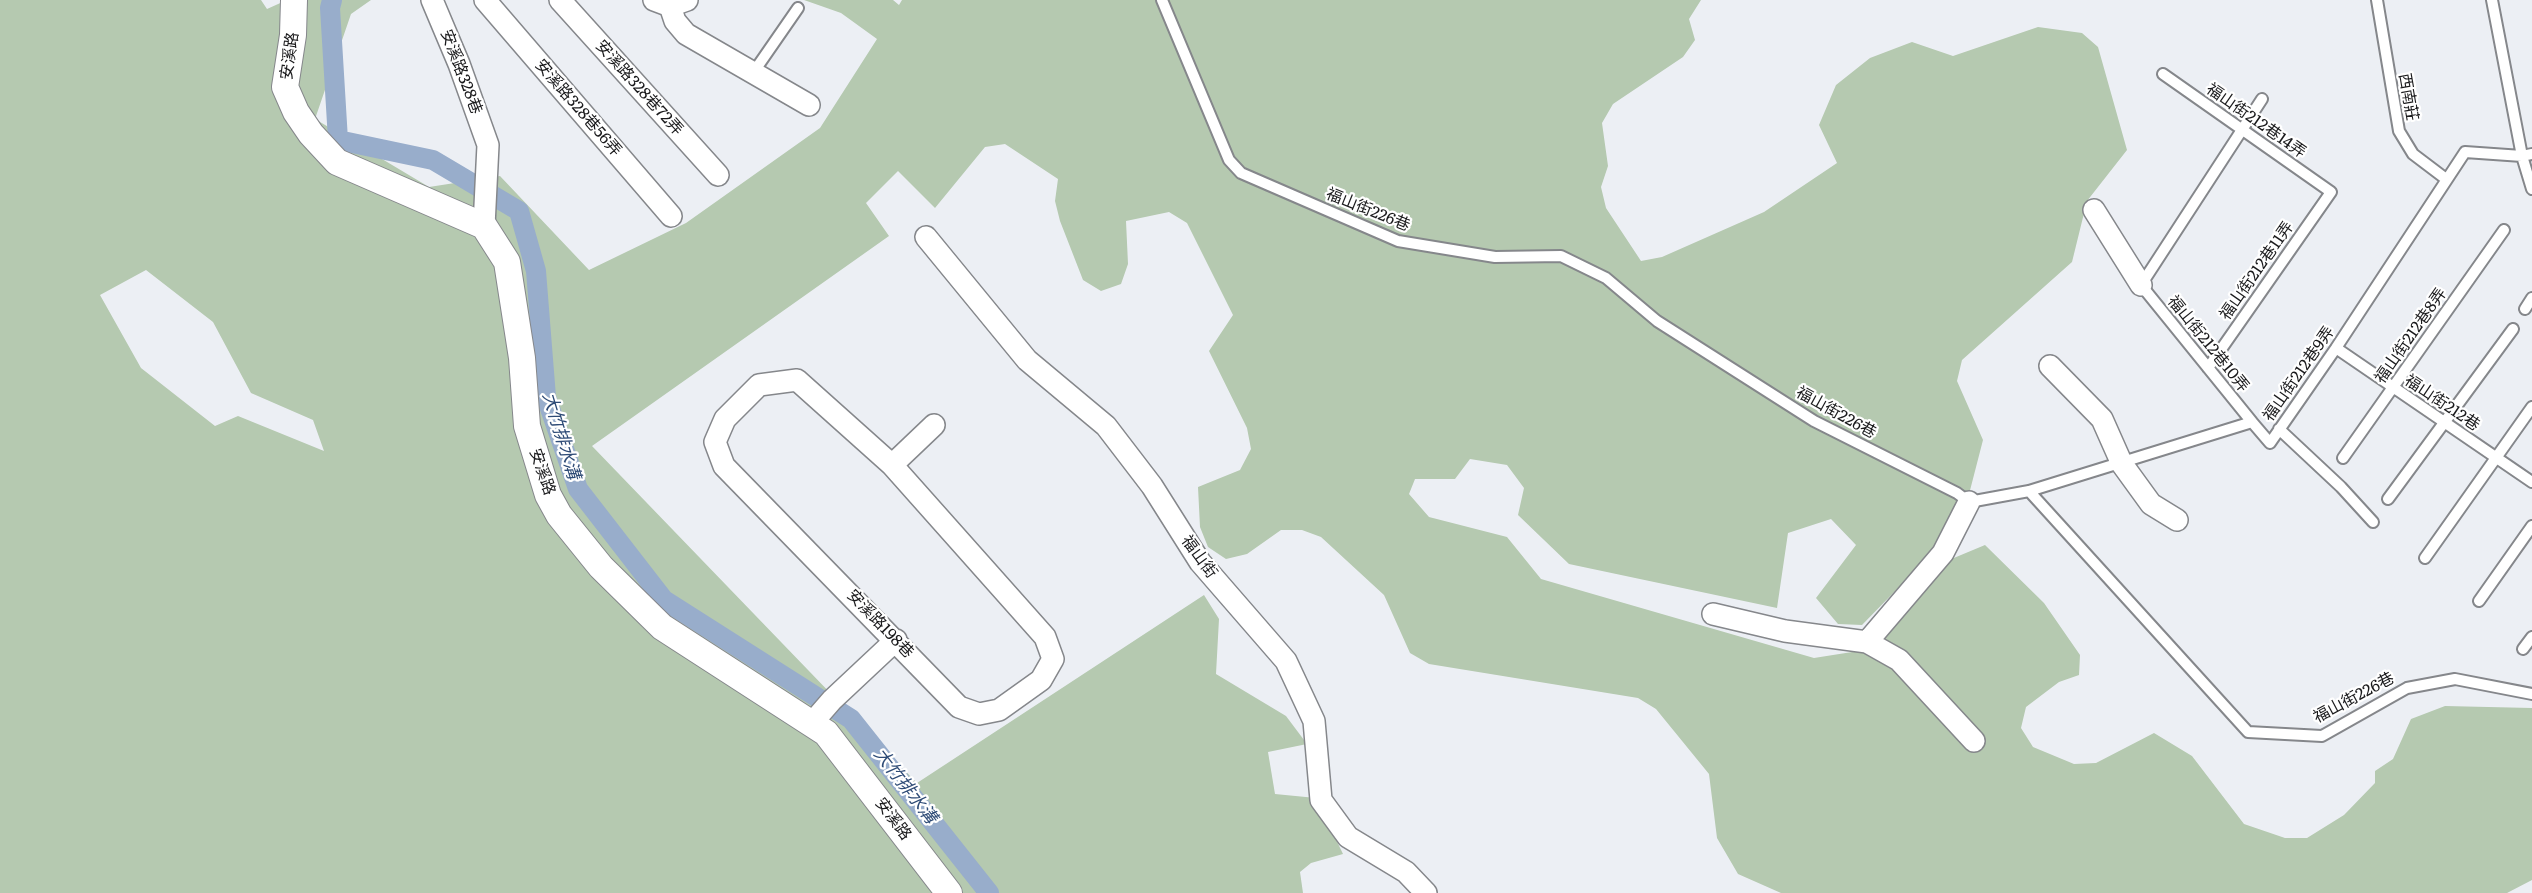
<!DOCTYPE html>
<meta charset="utf-8">
<style>
body{margin:0}
canvas{display:block;background:#eceff4}
</style>
<canvas width="2532" height="893"></canvas>
<script>
const ctx = document.querySelector('canvas').getContext('2d');
ctx.lineJoin = 'round';
function fillPath(path, color) { ctx.fillStyle = color; ctx.fill(path, 'evenodd'); }
const toPath = rows => new Path2D(rows.map(r => 'M' + r).join(''));
function strokePath(path, color, width, dash) { ctx.strokeStyle = color; ctx.lineWidth = width; ctx.lineCap = dash ? 'butt' : 'round'; ctx.setLineDash(dash || []); ctx.stroke(path); }
function label(font, color, halo, rows, align = 'center') {
  ctx.font = font + ' Literata,"Noto Sans TC",serif'; ctx.lineWidth = 4.5; ctx.setLineDash([]); ctx.textBaseline = 'middle'; ctx.strokeStyle = halo; ctx.fillStyle = color; for (const [text, x, y, turn = 0] of rows) {
    ctx.save(); ctx.translate(x, y); ctx.rotate((+turn || 0) * Math.PI / 180); ctx.textAlign = isNaN(turn) ? turn : align; if (halo) ctx.strokeText(text, 0, 0); ctx.fillText(text, 0, 0); ctx.restore();
  }
}
const green = toPath([
 [0,0,261,0,267,9,287,0,371,0,351,14,315,119,429,187,500,176,589,270,686,223,820,128,877,39,841,13,804,0,893,0,899,5,902,0,1701,0,1689,19,1695,40,1683,57,1613,104,1602,123,1608,166,1601,187,1606,208,1641,261,1662,257,1764,212,1837,163,1819,125,1836,85,1870,58,1912,42,1953,56,2038,27,2082,33,2098,47,2127,150,2087,201,2072,262,1962,360,1957,381,1983,440,1967,502,1945,540,1862,625,1838,624,1816,598,1856,545,1831,519,1788,533,1777,608,1569,564,1518,515,1524,488,1507,465,1470,459,1455,479,1415,479,1409,494,1429,517,1507,537,1541,579,1814,658,1871,649,1949,560,1985,545,2044,603,2080,655,2079,675,2059,682,2026,707,2021,728,2033,747,2074,764,2096,763,2154,733,2192,756,2244,824,2285,838,2307,838,2344,815,2375,783,2375,771,2393,759,2411,719,2445,706,2532,708,2532,880,2507,893,1781,893,1738,874,1717,838,1709,774,1656,709,1638,698,1429,664,1410,653,1384,595,1321,537,1302,530,1281,530,1247,554,1226,559,1208,547,1200,527,1198,487,1240,470,1251,449,1247,428,1209,351,1233,315,1187,223,1169,212,1126,221,1128,264,1121,284,1101,291,1083,280,1060,221,1055,201,1058,179,1005,144,985,147,935,208,898,171,866,203,889,236,592,446,917,783,1204,595,1219,619,1216,674,1286,716,1307,744,1268,752,1275,794,1316,798,1343,854,1311,863,1300,872,1303,893,0,893],
 [146,270,213,322,251,393,313,420,324,451,238,416,215,426,141,368,100,295]
]);
const canal = toPath([
 [332,0,330,8,338,140,433,160,519,211,536,271,546,397,578,489,664,600,851,719,989,893]
]);
const service = toPath([
 [1162,0,1229,160,1241,173,1398,241,1495,257,1561,256,1606,278,1657,321,1814,421,1957,493,1969,502,2029,491,2252,422,2270,443,2336,348,2465,152,2522,156,2532,154],
 [2377,0,2399,131,2413,154,2446,179],
 [2492,0,2522,156,2532,189],
 [753,73,798,8],
 [2163,74,2331,192,2208,368],
 [2525,309,2532,298],
 [2336,348,2532,482],
 [2252,422,2141,285,2262,99],
 [2279,429,2341,487,2373,522],
 [2343,458,2504,230],
 [2029,491,2248,732,2322,736,2407,688,2455,679,2532,694],
 [2388,499,2513,329],
 [2425,558,2532,407],
 [2479,601,2532,526],
 [2523,649,2532,637]
]);
const minor = toPath([
 [432,0,459,64,488,145,484,226],
 [485,0,671,216],
 [560,0,718,175],
 [654,0,670,6,687,0],
 [670,6,675,21,686,34,809,105],
 [2094,210,2141,285],
 [926,237,1027,360,1106,426,1152,486,1200,562,1286,661,1314,721,1321,800,1348,837,1406,872,1426,893],
 [2050,366,2102,419,2122,464,2151,504,2177,520],
 [892,465,1045,637,1053,659,1041,680,999,710,979,714,959,707,724,466,715,442,725,419,759,385,797,380,892,465,934,425],
 [1713,614,1785,631,1867,642,1943,553,1969,502],
 [1867,642,1899,660,1974,741],
 [812,723,832,700,896,640]
]);
const tertiary = toPath([
 [294,0,293,35,285,87,296,112,311,134,337,162,484,226,507,262,522,358,527,426,548,495,559,515,601,567,662,627,826,733,949,893]
]);
const streetNames = [
 ["安溪路",290,56,-82],
 ["安溪路328巷",461,72,69],
 ["安溪路328巷72弄",639,88,48],
 ["西南莊",2408,97,80],
 ["安溪路328巷56弄",578,108,49],
 ["福山街212巷14弄",2256,121,35],
 ["福山街226巷",1368,210,22],
 ["福山街212巷11弄",2257,271,-55],
 ["福山街212巷8弄",2411,336,-55],
 ["福山街212巷10弄",2208,344,51],
 ["福山街212巷9弄",2299,374,-55],
 ["福山街212巷",2442,403,34],
 ["福山街226巷",1836,413,29],
 ["安溪路",542,472,71],
 ["福山街",1199,557,54],
 ["安溪路198巷",880,624,46],
 ["福山街226巷",2354,698,-28],
 ["安溪路",893,819,53]
];
const waterNames = [
 ["大竹排水溝",561,436,73],
 ["大竹排水溝",905,786,52]
];
fillPath(green, '#b5c9b0');
strokePath(canal, '#98adcb', 20);
strokePath(service, '#85878b', 14);
strokePath(minor, '#85878b', 24);
strokePath(tertiary, '#85878b', 28);
strokePath(service, '#fff', 10);
strokePath(minor, '#fff', 21);
strokePath(tertiary, '#fff', 26);
label('16px', '#1a1a1c', '#fff', streetNames);
label('italic 18px', '#2e4b76', '#fff', waterNames);
</script>
